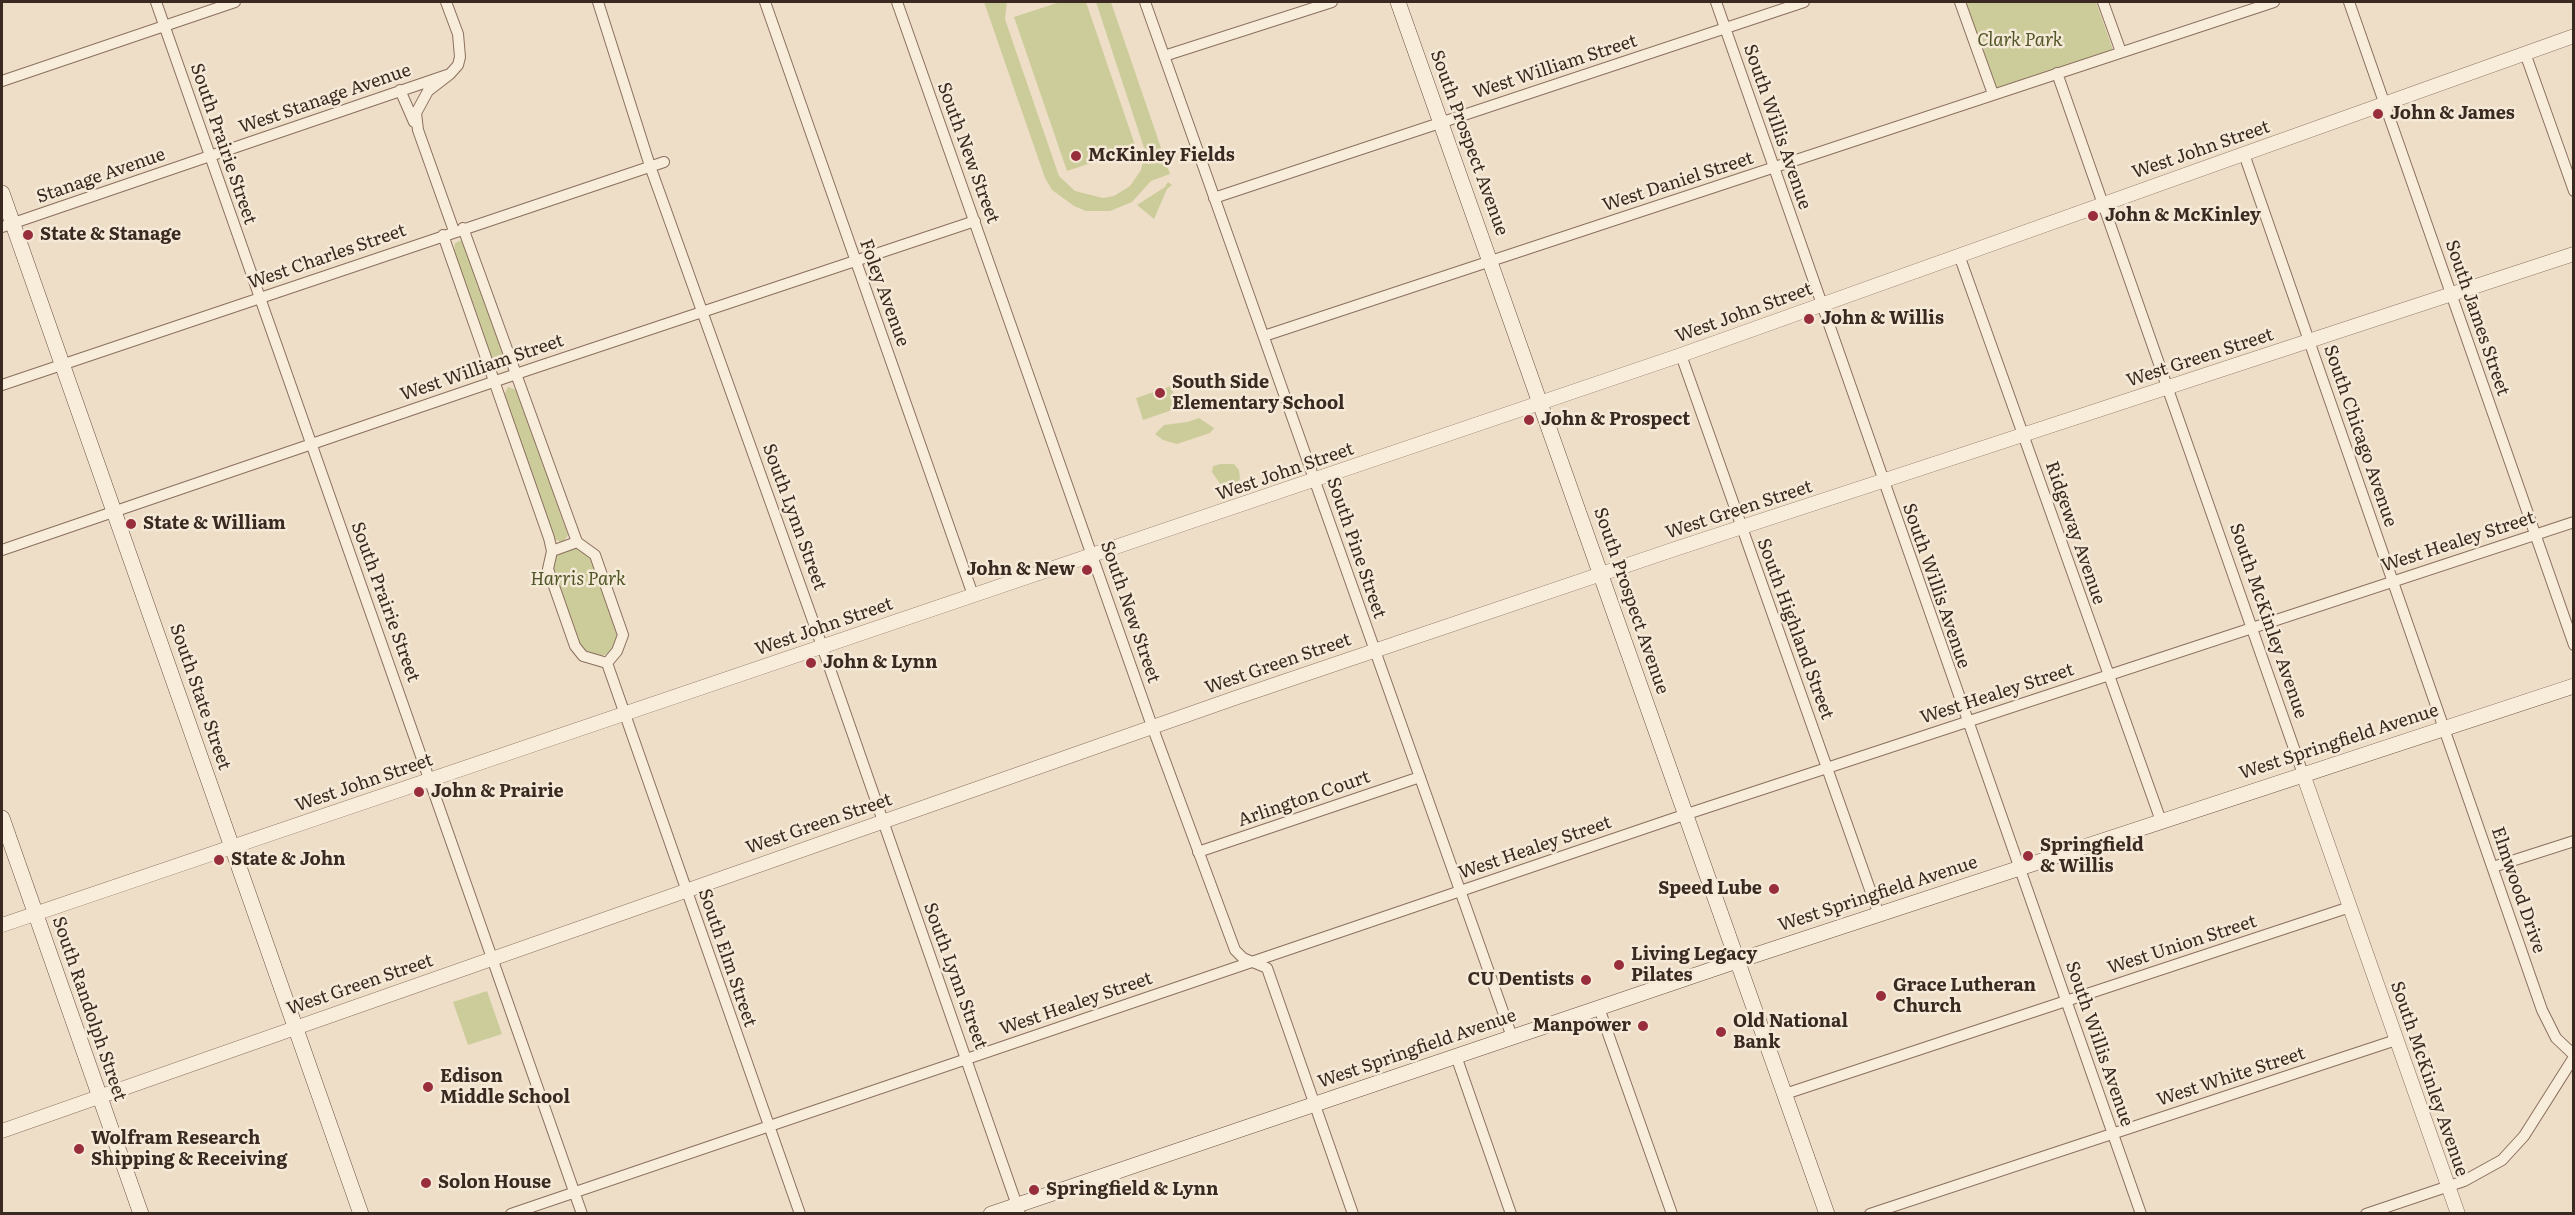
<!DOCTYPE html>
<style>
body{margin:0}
#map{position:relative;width:2575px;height:1215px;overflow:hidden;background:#eedec7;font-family:Literata,serif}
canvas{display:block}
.frame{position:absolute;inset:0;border:3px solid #3a2920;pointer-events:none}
</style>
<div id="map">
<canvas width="2575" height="1215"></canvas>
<div class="frame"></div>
</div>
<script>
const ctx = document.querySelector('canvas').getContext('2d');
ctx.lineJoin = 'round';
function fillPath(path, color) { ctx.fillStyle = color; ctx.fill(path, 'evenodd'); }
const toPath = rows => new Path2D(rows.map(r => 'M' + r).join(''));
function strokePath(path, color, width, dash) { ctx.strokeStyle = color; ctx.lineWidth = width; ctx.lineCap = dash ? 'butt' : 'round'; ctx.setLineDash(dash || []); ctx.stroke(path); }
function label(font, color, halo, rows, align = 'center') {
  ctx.font = font + ' Literata,serif'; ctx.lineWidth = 5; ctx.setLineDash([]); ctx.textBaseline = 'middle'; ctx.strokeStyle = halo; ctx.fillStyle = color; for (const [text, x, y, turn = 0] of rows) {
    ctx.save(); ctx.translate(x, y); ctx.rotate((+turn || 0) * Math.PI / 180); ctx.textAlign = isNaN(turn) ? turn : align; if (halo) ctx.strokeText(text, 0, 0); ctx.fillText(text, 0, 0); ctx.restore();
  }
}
const green = toPath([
 [984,2,1007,2,1005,19,1008,28,1059,176,1075,191,1103,198,1114,196,1130,186,1141,170,1145,151,1096,2,1111,2,1170,174,1151,181,1132,202,1110,211,1086,211,1074,206,1052,190,1045,178],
 [1060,2,1086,2,1136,148,1067,171,1014,17],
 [1965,2,2096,2,2113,50,1996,90],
 [1168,182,1172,185,1167,189,1154,219,1137,205,1165,187],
 [462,240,507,363,506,368,498,371,494,367,454,252,455,243],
 [1171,386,1178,408,1143,420,1136,398],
 [508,387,517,390,568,535,563,543,554,539,504,395],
 [1199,418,1214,428,1210,433,1177,444,1163,440,1155,434,1164,425,1187,422],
 [1221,464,1234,464,1239,470,1240,479,1233,488,1223,488,1212,472,1213,466],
 [575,546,592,557,620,635,614,649,605,655,595,656,585,653,580,648,552,564,557,553],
 [487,991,502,1034,468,1045,453,1002]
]);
const minor = toPath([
 [156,2,582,1214],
 [446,2,458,34,460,57,458,65,450,74,428,91,416,113,418,130,454,231],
 [598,2,650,166,822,646,1020,1214],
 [765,2,973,595],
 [897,2,1152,726,1235,950,1243,958,1267,968,1353,1214],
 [1145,2,1512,1037],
 [1716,2,2141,1214],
 [1960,2,1993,94],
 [2103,2,2121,52],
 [2349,2,2574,645],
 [2525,53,2574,191],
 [1164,56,1332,2],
 [2057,73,2303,774],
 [2,81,235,2],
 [400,90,414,122],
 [2244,154,2542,1010,2556,1038,2574,1055],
 [1214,198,1804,2],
 [2,227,450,74],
 [463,228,577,542],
 [443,235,549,538,552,551,548,569,575,646,583,656,607,663,617,651,623,635,595,555,577,542,552,551],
 [1959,255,2161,821],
 [1264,336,2274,2],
 [1681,355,1879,915],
 [2,385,664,162],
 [2,550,531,369,975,221],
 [607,663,800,1214],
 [1198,852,1420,777],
 [2493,867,2574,841],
 [1599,1008,1672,1214],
 [1456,1056,1511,1214],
 [1785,1094,2350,907],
 [511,1214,1675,818,2574,522],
 [1870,1214,2396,1040],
 [2366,1214,2464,1181,2502,1160,2524,1136,2574,1057]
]);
const tertiary = toPath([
 [2303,774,2458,1214],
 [2,925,1681,355,2574,36],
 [2,1131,1238,697,1672,550,2574,254]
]);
const secondary = toPath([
 [1398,2,1827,1214],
 [2,193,361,1214],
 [2,818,141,1214],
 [991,1214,1737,961,2574,686]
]);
const markers = [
 [2378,114,6,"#982e3c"],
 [1076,156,6,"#982e3c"],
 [2093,216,6,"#982e3c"],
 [28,235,6,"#982e3c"],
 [1809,319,6,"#982e3c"],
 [1160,393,6,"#982e3c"],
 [1529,420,6,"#982e3c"],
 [131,524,6,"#982e3c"],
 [1087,570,6,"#982e3c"],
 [811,663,6,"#982e3c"],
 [419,792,6,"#982e3c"],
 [2028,856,6,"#982e3c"],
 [219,860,6,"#982e3c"],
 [1774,889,6,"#982e3c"],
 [1619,965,6,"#982e3c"],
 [1586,980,6,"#982e3c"],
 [1881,996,6,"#982e3c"],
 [1643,1026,6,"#982e3c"],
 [1721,1032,6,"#982e3c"],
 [428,1087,6,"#982e3c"],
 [79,1149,6,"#982e3c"],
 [426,1183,6,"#982e3c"],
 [1034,1190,6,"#982e3c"]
];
const parkNames = [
 ["Clark Park",2020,41],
 ["Harris Park",578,580]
];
const streetNames = [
 ["West William Street",1555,67,-18],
 ["West Stanage Avenue",325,99,-19],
 ["South Willis Avenue",1777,127,71],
 ["South Prospect Avenue",1469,143,70],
 ["South Prairie Street",223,144,71],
 ["West John Street",2201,150,-19],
 ["South New Street",968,153,70],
 ["Stanage Avenue",101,176,-19],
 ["West Daniel Street",1678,182,-18],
 ["West Charles Street",327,257,-19],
 ["Foley Avenue",884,293,70],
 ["West John Street",1744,313,-20],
 ["South James Street",2477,318,71],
 ["West Green Street",2200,358,-18],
 ["West William Street",482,368,-19],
 ["South Chicago Avenue",2360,436,71],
 ["West John Street",1285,472,-19],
 ["West Green Street",1739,510,-18],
 ["South Lynn Street",794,517,70],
 ["Ridgeway Avenue",2075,533,71],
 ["West Healey Street",2458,542,-18],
 ["South Pine Street",1356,548,71],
 ["South Willis Avenue",1936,586,71],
 ["South Prospect Avenue",1631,601,71],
 ["South Prairie Street",385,602,70],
 ["South New Street",1130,612,71],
 ["South McKinley Avenue",2268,621,71],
 ["West John Street",824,627,-19],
 ["South Highland Street",1795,629,70],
 ["West Green Street",1278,664,-19],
 ["West Healey Street",1997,694,-18],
 ["South State Street",200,697,71],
 ["West Springfield Avenue",2339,742,-18],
 ["West John Street",364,783,-19],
 ["Arlington Court",1304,799,-19],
 ["West Green Street",819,824,-19],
 ["West Healey Street",1535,848,-19],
 ["Elmwood Drive",2518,890,71],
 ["West Springfield Avenue",1878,894,-18],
 ["West Union Street",2182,945,-18],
 ["South Elm Street",727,958,71],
 ["South Lynn Street",955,976,70],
 ["West Green Street",360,985,-19],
 ["West Healey Street",1076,1004,-19],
 ["South Randolph Street",89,1009,71],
 ["South Willis Avenue",2099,1044,71],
 ["West Springfield Avenue",1417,1049,-19],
 ["West White Street",2231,1077,-18],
 ["South McKinley Avenue",2429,1079,71]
];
const poiNames = [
 ["John & James",2390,114],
 ["McKinley Fields",1088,156],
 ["John & McKinley",2105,216],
 ["State & Stanage",40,235],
 ["John & Willis",1821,319],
 ["South Side",1172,383],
 ["Elementary School",1172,404],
 ["John & Prospect",1541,420],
 ["State & William",143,524],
 ["John & New",1075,570,"right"],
 ["John & Lynn",823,663],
 ["John & Prairie",431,792],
 ["Springfield",2040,846],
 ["& Willis",2040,867],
 ["State & John",231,860],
 ["Speed Lube",1762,889,"right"],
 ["Living Legacy",1631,955],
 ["Pilates",1631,976],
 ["CU Dentists",1574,980,"right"],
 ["Grace Lutheran",1893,986],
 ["Church",1893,1007],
 ["Old National",1733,1022],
 ["Bank",1733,1043],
 ["Manpower",1631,1026,"right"],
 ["Edison",440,1077],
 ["Middle School",440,1098],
 ["Wolfram Research",91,1139],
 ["Shipping & Receiving",91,1160],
 ["Solon House",438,1183],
 ["Springfield & Lynn",1046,1190]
];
fillPath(green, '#cccc9b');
strokePath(minor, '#8a6f5d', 12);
strokePath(tertiary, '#8a6f5d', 15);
strokePath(secondary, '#6c5040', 16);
strokePath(minor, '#f8ecdb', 10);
strokePath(tertiary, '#f8ecdb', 14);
strokePath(secondary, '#f8ecdb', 15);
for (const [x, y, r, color] of markers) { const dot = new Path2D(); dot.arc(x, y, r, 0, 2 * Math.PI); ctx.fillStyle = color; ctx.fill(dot); strokePath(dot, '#f5e9d7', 2); }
label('italic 18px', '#505627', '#f5e9d7', parkNames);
label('18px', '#3a2920', '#f5e9d7', streetNames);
label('bold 18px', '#3a2920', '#f5e9d7', poiNames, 'left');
</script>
